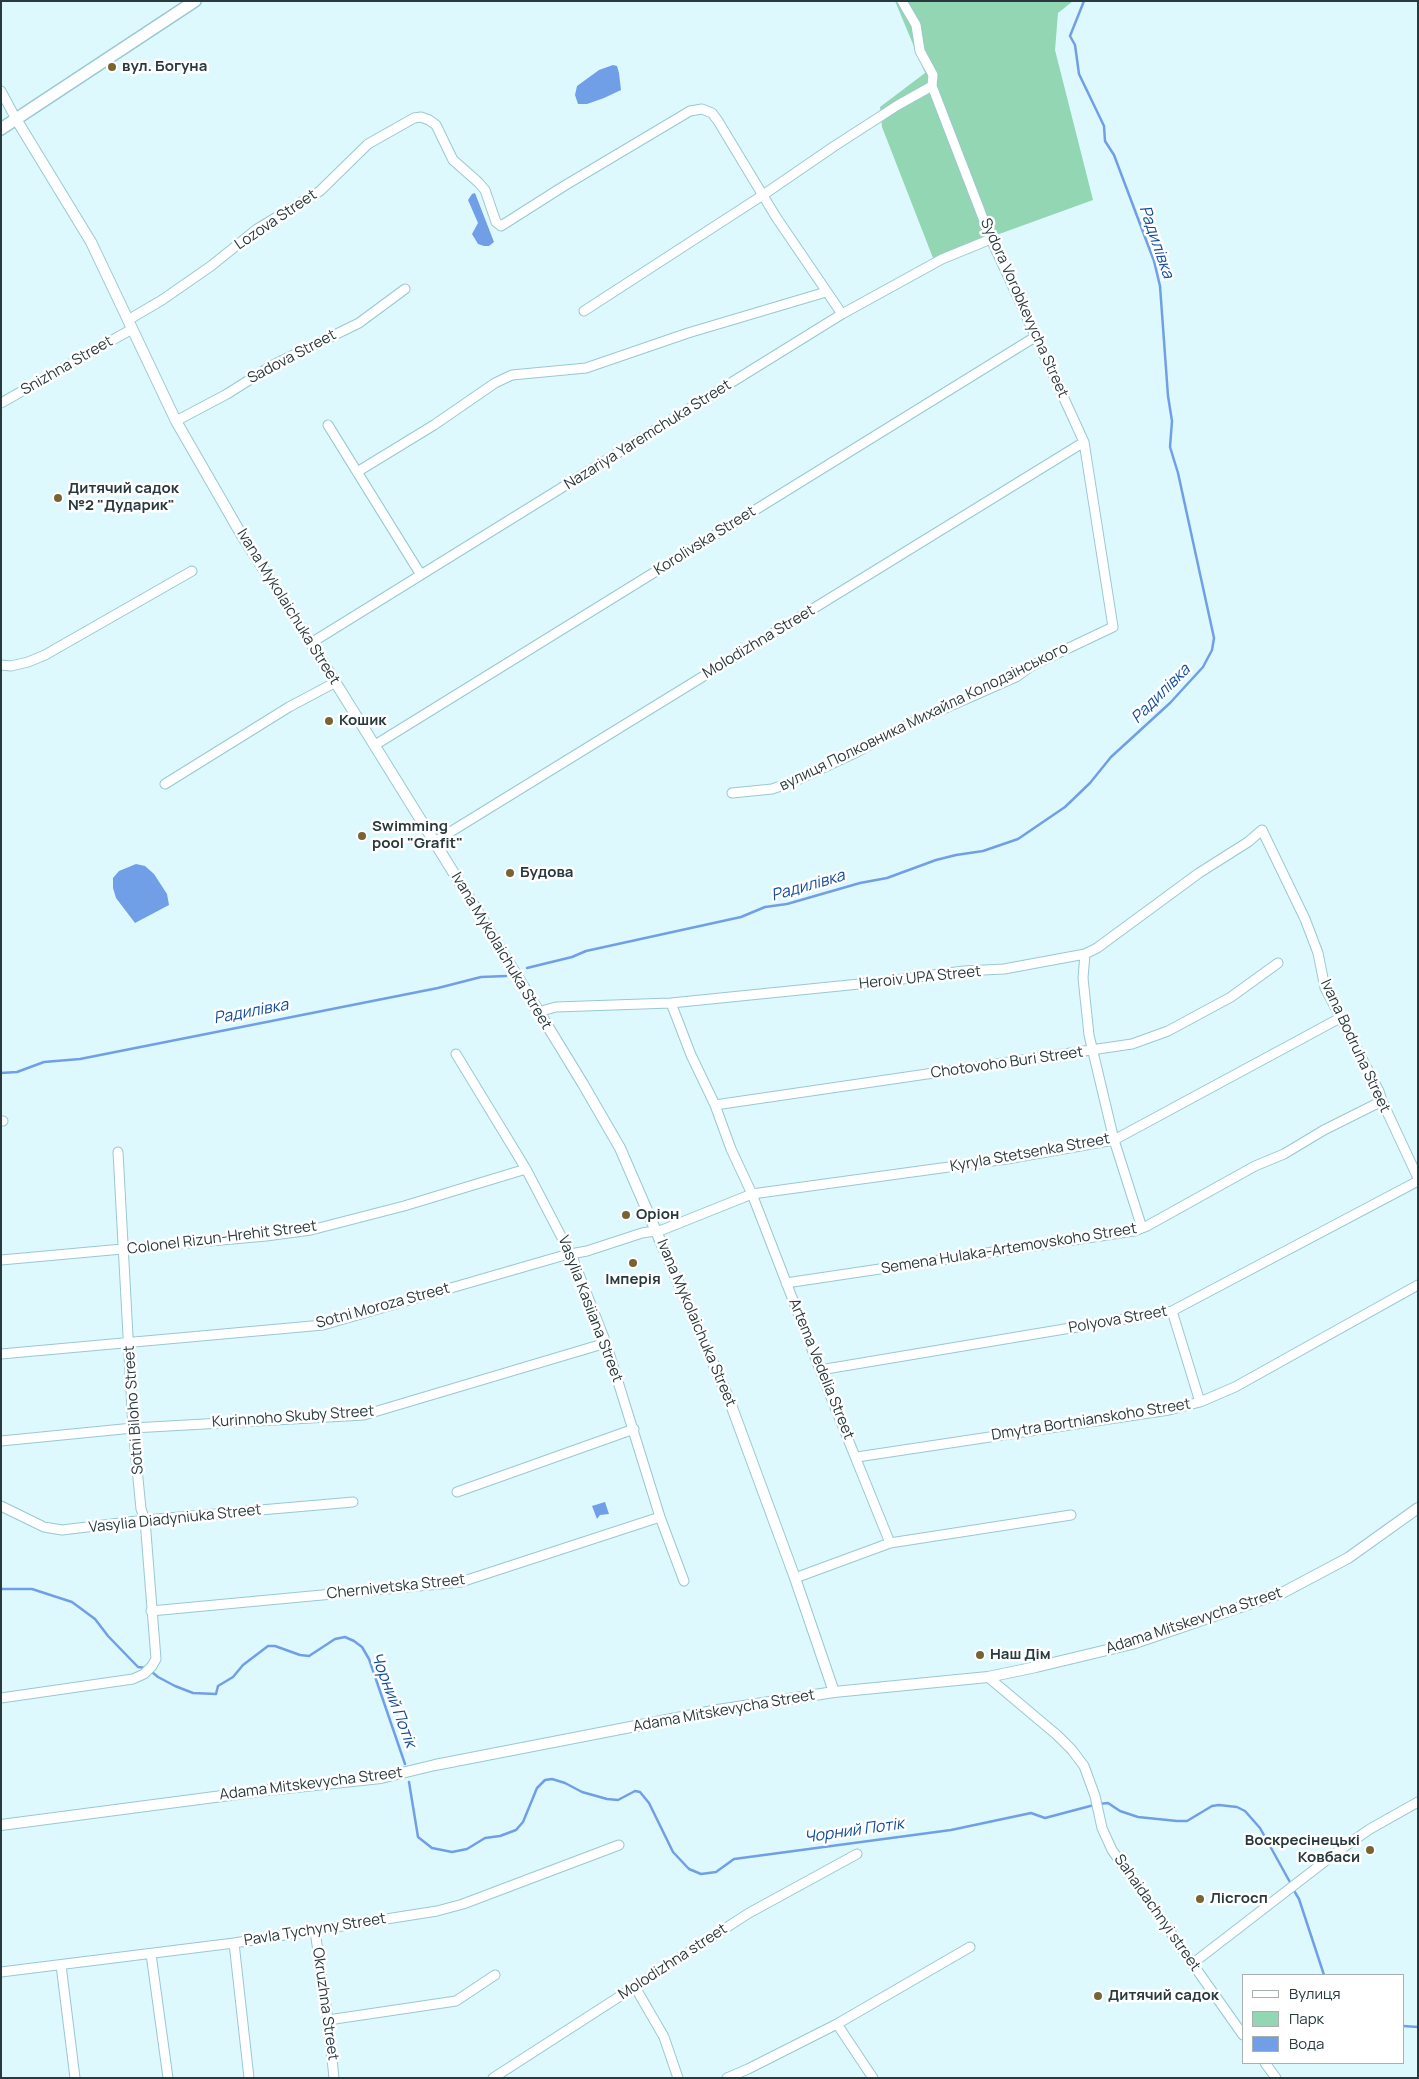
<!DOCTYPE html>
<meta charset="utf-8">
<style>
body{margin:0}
#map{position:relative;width:1419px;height:2079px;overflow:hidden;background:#ddf9fe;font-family:Manrope,sans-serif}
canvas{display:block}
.frame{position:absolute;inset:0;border:2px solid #283a3d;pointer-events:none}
.legend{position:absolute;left:1242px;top:1974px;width:162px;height:90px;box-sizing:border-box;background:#fff;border:1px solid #a9b0b1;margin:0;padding:6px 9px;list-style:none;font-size:15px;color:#283a3d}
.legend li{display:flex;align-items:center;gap:10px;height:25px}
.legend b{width:25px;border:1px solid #a9b0b1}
</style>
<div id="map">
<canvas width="1419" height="2079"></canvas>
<div class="frame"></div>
<ul class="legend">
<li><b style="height:6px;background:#fff"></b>Вулиця</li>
<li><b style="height:14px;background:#93d6b3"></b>Парк</li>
<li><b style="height:14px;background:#719fe7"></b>Вода</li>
</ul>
</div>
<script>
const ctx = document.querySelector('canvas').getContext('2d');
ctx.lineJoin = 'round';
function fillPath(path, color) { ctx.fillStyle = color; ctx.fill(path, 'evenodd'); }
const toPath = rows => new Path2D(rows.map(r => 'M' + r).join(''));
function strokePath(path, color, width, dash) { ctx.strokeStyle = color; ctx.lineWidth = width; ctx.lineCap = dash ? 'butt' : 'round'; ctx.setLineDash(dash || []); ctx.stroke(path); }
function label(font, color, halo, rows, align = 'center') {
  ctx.font = font + ' Manrope,sans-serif'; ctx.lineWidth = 5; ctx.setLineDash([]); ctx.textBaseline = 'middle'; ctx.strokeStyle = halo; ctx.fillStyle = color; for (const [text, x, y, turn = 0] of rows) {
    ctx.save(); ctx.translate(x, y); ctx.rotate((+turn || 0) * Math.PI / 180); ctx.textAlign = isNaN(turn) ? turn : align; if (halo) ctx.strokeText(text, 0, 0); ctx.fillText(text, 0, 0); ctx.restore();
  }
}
const green = toPath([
 [895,1,1073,1,1058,13,1055,50,1093,200,933,258,882,127,880,107,925,73]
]);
const water = toPath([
 [613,65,617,66,619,73,621,90,604,98,587,104,578,104,575,95,577,86,599,70],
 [475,193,494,242,489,246,484,246,478,244,472,234,478,223,468,200,472,194],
 [136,864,145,866,154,874,167,894,169,905,135,923,116,898,113,888,113,878,119,871],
 [605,1502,609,1514,600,1515,597,1519,592,1506]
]);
const stream = toPath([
 [527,968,572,957,586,951,741,917,765,907,787,904,860,883,887,878,936,860,956,855,983,851,1018,839,1065,807,1090,783,1111,757,1170,703,1203,667,1212,650,1214,638,1178,473,1170,447,1172,421,1168,396,1160,286,1154,261,1114,155,1105,141,1104,126,1079,74,1075,45,1070,36,1084,1],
 [1,1073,17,1072,44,1062,80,1059,438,988,481,977,506,976],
 [1,1589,32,1589,72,1602,95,1619,108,1636,138,1667,147,1668,158,1677,175,1686,193,1693,216,1694,218,1686,233,1677,243,1665,268,1646,275,1646,300,1655,309,1656,335,1639,345,1637,354,1641,362,1647,369,1659,405,1764],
 [409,1782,418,1837,432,1848,452,1852,467,1849,485,1838,500,1836,516,1830,523,1822,537,1788,545,1780,552,1779,565,1783,582,1792,607,1799,618,1800,635,1791,640,1792,649,1803,673,1852,689,1869,701,1874,716,1872,734,1859,951,1830,1031,1813,1045,1818,1094,1805],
 [1099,1804,1108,1803,1120,1811,1138,1817,1177,1821,1187,1821,1212,1806,1219,1805,1237,1807,1245,1811,1260,1828,1291,1884],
 [1293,1889,1299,1899,1324,1975],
 [1403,2026,1418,2027]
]);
const minor = toPath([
 [1,91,16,119],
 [584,311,763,195,833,147,898,105,932,86],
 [128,320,162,300,211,266,257,229,320,191,368,144,414,118,421,117,429,120,436,125,453,160,478,182,485,190,496,222,501,226,564,186,690,111,702,109,712,113,718,121,776,217,842,314],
 [1,403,132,329],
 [176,421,227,394,273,365,359,323,405,289],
 [328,425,421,575],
 [357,472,434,425,495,383,512,375,586,368,688,333,826,292],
 [311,643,842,314,942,259,991,239],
 [1,665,11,666,28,662,45,655,192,571],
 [375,745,1035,337],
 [165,784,289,707,336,682],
 [732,793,772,789,795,781,857,752,896,730,1016,677,1033,665,1113,627,1084,442,991,239,932,86,933,75,920,51,916,25,902,1],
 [434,842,1084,442],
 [1085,954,1083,978,1089,1035,1114,1140,1142,1228],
 [671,1003,691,1055,715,1105,731,1149,752,1194,820,1370,890,1543],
 [538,1012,556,1007,671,1003,879,982,964,971,1004,969,1085,954,1097,948,1199,873,1248,842,1262,830,1305,919,1318,953,1325,988,1379,1091,1382,1101,1418,1178],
 [456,1054,526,1169,573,1259,606,1343,660,1517,684,1581],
 [715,1105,1132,1044,1168,1031,1231,997,1278,963],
 [1,1121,3,1121],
 [1,1260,266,1236,311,1230,404,1206,526,1169],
 [786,1283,1134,1231,1147,1226,1255,1166,1284,1154,1324,1130,1382,1101],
 [1172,1311,1200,1402],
 [1,1354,323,1325,565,1255,587,1251,642,1233,662,1230,752,1194,1007,1159,1114,1140,1340,1018],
 [820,1370,1172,1311,1418,1181],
 [1,1441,133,1428,364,1415,606,1343],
 [857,1457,1169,1410,1200,1402,1235,1387,1418,1285],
 [457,1492,634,1429],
 [1,1506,44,1527,62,1530,145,1520,353,1502],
 [795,1578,890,1543,1071,1515],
 [151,1611,461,1582,660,1517],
 [988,1677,1057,1735,1072,1750,1084,1766,1095,1796,1102,1828,1112,1850,1243,2035],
 [1,1698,133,1679,144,1674,152,1666,156,1659,145,1520,141,1509,133,1428,118,1152],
 [315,1931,328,2020,334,2078],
 [234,1943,249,2078],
 [151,1954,168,2078],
 [1192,1964,1341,1849,1370,1829,1418,1802],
 [61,1965,75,2078],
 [1,1972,234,1943,437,1911,463,1904,619,1845],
 [635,1987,664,2037,678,2078],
 [328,2020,456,2001,495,1975],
 [837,2024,873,2078],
 [1265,2063,1276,2078],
 [493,2078,749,1913,857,1854],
 [727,2078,748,2069,837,2024,970,1947]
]);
const tertiary = toPath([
 [16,119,91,242,176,421,241,534,311,643,481,917,583,1084,620,1148,730,1402,795,1578,834,1692],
 [1,1825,268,1790,381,1778,435,1765,718,1710,834,1692,988,1677,1036,1667,1132,1644,1284,1592,1348,1558,1418,1508]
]);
const secondary = toPath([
 [1,129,195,1]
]);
const markers = [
 [112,67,5,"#786433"],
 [58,498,5,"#786433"],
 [329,721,5,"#786433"],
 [362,836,5,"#786433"],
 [510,873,5,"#786433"],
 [626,1215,5,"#786433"],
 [633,1263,5,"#786433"],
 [980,1655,5,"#786433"],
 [1370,1850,5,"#786433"],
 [1200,1899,5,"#786433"],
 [1098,1996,5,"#786433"]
];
const poiNames = [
 ["вул. Богуна",122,67],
 ["Дитячий садок",68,489],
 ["№2 \"Дударик\"",68,506],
 ["Кошик",339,721],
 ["Swimming",372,827],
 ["pool \"Grafit\"",372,844],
 ["Будова",520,873],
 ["Оріон",636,1215],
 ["Імперія",633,1280,"center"],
 ["Наш Дім",990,1655],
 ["Воскресінецькі",1360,1841,"right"],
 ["Ковбаси",1360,1858,"right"],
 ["Лісгосп",1210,1899],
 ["Дитячий садок",1108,1996]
];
const streetNames = [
 ["Lozova Street",276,220,-34],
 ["Sydora Vorobkevycha Street",1024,308,66],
 ["Sadova Street",292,357,-28],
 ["Snizhna Street",67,366,-30],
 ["Nazariya Yaremchuka Street",648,435,-32],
 ["Korolivska Street",705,541,-32],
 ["Ivana Mykolaichuka Street",288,607,58],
 ["Molodizhna Street",759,642,-31],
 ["вулиця Полковника Михайла Колодзінського",924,717,-26],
 ["Ivana Mykolaichuka Street",501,951,59],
 ["Heroiv UPA Street",920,978,-6],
 ["Ivana Bodruha Street",1355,1046,65],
 ["Chotovoho Buri Street",1007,1063,-8],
 ["Kyryla Stetsenka Street",1030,1153,-10],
 ["Colonel Rizun-Hrehit Street",222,1238,-7],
 ["Semena Hulaka-Artemovskoho Street",1009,1249,-9],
 ["Sotni Moroza Street",383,1306,-15],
 ["Vasylia Kasiiana Street",590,1309,69],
 ["Polyova Street",1118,1320,-10],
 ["Ivana Mykolaichuka Street",696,1323,67],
 ["Artema Vedelia Street",821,1369,68],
 ["Sotni Biloho Street",134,1410,-94],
 ["Kurinnoho Skuby Street",293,1417,-4],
 ["Dmytra Bortnianskoho Street",1091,1420,-9],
 ["Vasylia Diadyniuka Street",175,1519,-6],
 ["Chernivetska Street",396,1587,-6],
 ["Adama Mitskevycha Street",1194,1621,-18],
 ["Adama Mitskevycha Street",724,1711,-10],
 ["Adama Mitskevycha Street",311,1784,-7],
 ["Sahaidachnyi street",1157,1913,55],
 ["Pavla Tychyny Street",315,1930,-9],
 ["Molodizhna street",673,1962,-33],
 ["Okruzhna Street",325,2004,82]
];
const waterNames = [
 ["Радилівка",1156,242,71],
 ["Радилівка",1161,694,-45],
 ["Радилівка",808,886,-16],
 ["Радилівка",251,1012,-11],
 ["Чорний Потік",393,1700,69],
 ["Чорний Потік",854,1831,-8]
];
fillPath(green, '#93d6b3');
fillPath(water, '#719fe7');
strokePath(stream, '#719fe7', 2.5);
strokePath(minor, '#9ac8d0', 11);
strokePath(tertiary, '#9ac8d0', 12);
strokePath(secondary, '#9ac8d0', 14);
strokePath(minor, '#fff', 9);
strokePath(tertiary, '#fff', 10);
strokePath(secondary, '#fff', 11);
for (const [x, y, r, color] of markers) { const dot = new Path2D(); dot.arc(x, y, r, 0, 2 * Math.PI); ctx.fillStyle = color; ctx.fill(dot); strokePath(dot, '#fff', 2); }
label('bold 15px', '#283a3d', '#fff', poiNames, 'left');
label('15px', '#283a3d', '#fff', streetNames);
label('italic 16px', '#104a9d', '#fff', waterNames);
</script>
